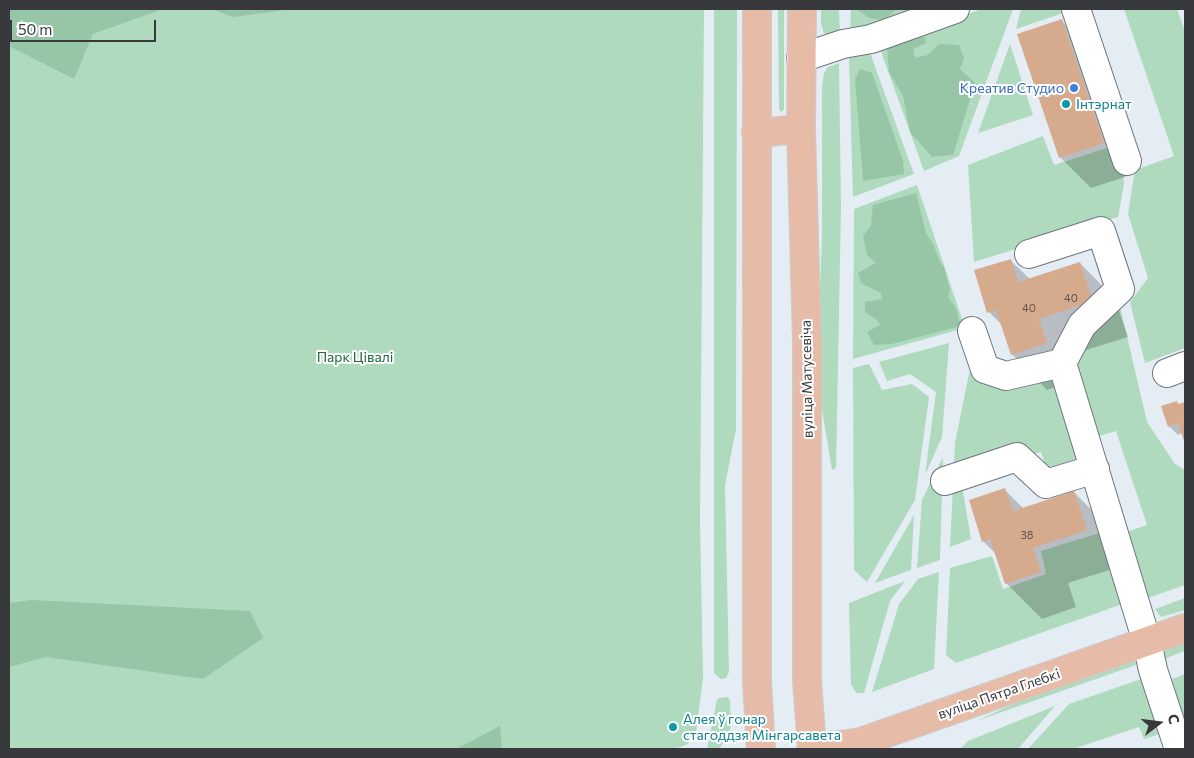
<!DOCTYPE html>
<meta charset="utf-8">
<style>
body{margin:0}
#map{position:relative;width:1194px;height:758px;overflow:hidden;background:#e5edf4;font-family:Commissioner,sans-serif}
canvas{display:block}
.frame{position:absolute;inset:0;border:10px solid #37393c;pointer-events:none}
.north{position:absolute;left:1134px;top:698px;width:50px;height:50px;-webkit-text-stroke:4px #fff;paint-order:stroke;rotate:75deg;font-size:14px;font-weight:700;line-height:20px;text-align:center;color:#37393c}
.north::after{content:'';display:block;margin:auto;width:18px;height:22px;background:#37393c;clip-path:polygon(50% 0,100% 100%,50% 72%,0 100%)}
.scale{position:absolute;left:10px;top:20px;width:146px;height:22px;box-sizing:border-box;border:2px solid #37393c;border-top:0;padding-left:6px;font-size:15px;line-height:18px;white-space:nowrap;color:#37393c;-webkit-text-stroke:4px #fff;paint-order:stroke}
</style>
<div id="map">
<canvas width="1194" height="758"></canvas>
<div class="frame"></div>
<div class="north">С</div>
<div class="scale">50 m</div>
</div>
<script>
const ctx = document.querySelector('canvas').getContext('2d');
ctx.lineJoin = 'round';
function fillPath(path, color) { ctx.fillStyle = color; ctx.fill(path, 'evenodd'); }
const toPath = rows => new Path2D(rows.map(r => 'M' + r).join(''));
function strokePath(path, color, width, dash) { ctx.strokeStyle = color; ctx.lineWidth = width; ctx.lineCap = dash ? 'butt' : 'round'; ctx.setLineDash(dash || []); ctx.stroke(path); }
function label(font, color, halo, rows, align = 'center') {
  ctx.font = font + ' Commissioner,sans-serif'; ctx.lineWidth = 4; ctx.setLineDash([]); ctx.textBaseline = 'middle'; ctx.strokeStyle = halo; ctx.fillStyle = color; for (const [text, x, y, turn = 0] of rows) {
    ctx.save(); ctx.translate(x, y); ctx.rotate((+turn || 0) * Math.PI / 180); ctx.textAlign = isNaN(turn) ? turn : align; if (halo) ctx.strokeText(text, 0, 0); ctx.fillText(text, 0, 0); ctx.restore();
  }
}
const green = toPath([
 [9,9,704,9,700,523,703,678,696,732,692,740,686,745,674,749,9,749],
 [714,9,737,9,736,429,725,485,729,672,726,678,721,679,714,673],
 [778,9,784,9,784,110,781,112,779,109],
 [821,9,839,9,840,39,829,37,824,33,821,24],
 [851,9,921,9,850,35],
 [982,9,1013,9,959,156,924,171,879,46],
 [1021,9,1068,9,1069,11,1016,29],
 [1124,9,1177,9,1185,31,1185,348,1145,363,1130,302,1148,278,1128,214,1135,170,1174,156],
 [1010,44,1033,115,978,133],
 [869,50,914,174,853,197,849,57],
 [839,63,841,207,836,468,832,470,817,379,822,234,822,87,824,73,828,67],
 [1043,136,1054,165,1113,146,1123,167,1124,184,1118,217,974,262,968,165],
 [917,185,965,328,853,359,854,209],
 [1119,302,1147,422,1175,464,1185,470,1185,585,1142,600,1124,533,1147,525,1116,431,1093,438,1070,366,1087,324],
 [949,343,942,437,925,475,936,392,910,374,887,381,879,362],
 [974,349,983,375,1050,373,1080,468,1049,476,1041,452,960,474,971,539,950,547,955,443],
 [869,364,882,390,912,384,929,397,915,500,867,582,854,570,853,368],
 [943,457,940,560,917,568,922,500],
 [914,515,911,570,875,583],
 [1109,530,1131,601,956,663,946,655,950,568,992,556,1003,589,1046,574,1041,551],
 [939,572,934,669,872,692,899,604,918,579],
 [905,581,890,601,864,693,856,693,851,684,849,603],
 [1185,598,1185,610,1161,617,1155,609],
 [1185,638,1185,651,1156,662,1159,651],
 [1135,659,1136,665,976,721,1020,701,1060,679],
 [1185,674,1185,730,1169,680],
 [1150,676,1169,731,1144,739,1139,727,1073,749,1028,749,1069,704],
 [728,697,730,701,731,726,728,736,719,749,707,749,717,700,719,698],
 [1055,706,1018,749,960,749,968,741]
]);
const forest = toPath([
 [9,9,163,9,93,34,74,79,9,46],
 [211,9,294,9,233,17],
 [857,9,897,9,884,20,869,18],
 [906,36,925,37,926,43,913,49,915,58,928,55,939,44,959,45,964,58,960,69,975,83,953,155,932,157,910,132,903,96,889,72,887,47],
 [860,69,872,73,903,161,904,174,863,181,855,79],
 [916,193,926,233,933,244,940,262,944,267,950,291,948,297,955,306,961,326,892,344,874,345,867,332,880,325,877,320,865,312,865,302,882,299,881,293,861,283,858,273,876,263,867,255,863,236,871,225,873,205],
 [31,600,250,611,263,638,203,679,46,657,9,667,9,603],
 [500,726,502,749,456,749]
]);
const shadow = toPath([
 [1062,21,1092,51,1134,174,1091,188,1060,157],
 [1010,260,1030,279,1080,263,1115,299,1128,337,1073,354,1081,378,1047,390,1012,354,1003,326,989,312],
 [1176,402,1179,405,1185,403,1185,441,1182,433,1178,435,1169,426],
 [1005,490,1024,509,1074,492,1109,528,1122,566,1068,583,1076,607,1042,619,1006,583,997,555,983,541]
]);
const building = toPath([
 [1062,19,1104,143,1059,158,1017,34],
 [1011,259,1018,282,1080,262,1093,301,1039,319,1047,343,1011,355,996,310,987,313,974,270],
 [1177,401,1178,404,1185,402,1185,444,1178,423,1168,427,1161,406],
 [1005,488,1013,511,1074,491,1087,530,1033,548,1041,572,1005,584,990,539,982,542,969,500]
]);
const minor = toPath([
 [1076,9,1127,161],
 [801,58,843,44,871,39,955,9],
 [1029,254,1101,231,1120,289,1082,325,1062,363,1147,642,1153,670,1179,749],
 [972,331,985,369,1006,376,1062,363],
 [1167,373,1185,366],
 [945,481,1017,457,1046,484,1095,469]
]);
const major = toPath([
 [757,9,757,683,761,749],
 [802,9,801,129,807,342,807,680,812,749],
 [756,133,801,129],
 [811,749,861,742,1185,628]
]);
const markers = [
 [1074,88,5,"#3f7fe0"],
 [1066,104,5,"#0f9aa8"],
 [673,727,5,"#0f9aa8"]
];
const numberNames = [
 ["40",1071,298],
 ["40",1029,308],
 ["38",1027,535]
];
const shopNames = [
 ["Креатив Студио",1064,88]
];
const cultureNames = [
 ["Інтэрнат",1076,104],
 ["Алея ў гонар",683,719],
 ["стагоддзя Мінгарсавета",683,735]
];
const parkNames = [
 ["Парк Цівалі",355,357]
];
const streetNames = [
 ["вуліца Матусевіча",807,379,-91],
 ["вуліца Пятра Глебкі",999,694,-19]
];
fillPath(green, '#afdabd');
fillPath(forest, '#97c6a7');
fillPath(shadow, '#0003');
fillPath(building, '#d6aa8c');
strokePath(minor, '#6e757c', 30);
strokePath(major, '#cbcccc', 30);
strokePath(minor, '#fff', 28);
strokePath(major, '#e6bca9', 28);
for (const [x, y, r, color] of markers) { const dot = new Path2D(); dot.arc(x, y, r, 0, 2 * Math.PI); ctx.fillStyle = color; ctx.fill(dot); strokePath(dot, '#fff', 2); }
label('11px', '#5f5550', null, numberNames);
label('14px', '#366cbe', '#fff', shopNames, 'right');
label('14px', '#0d838f', '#fff', cultureNames, 'left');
label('14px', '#1d673f', '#fff', parkNames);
label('14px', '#37393c', '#fff', streetNames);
</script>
